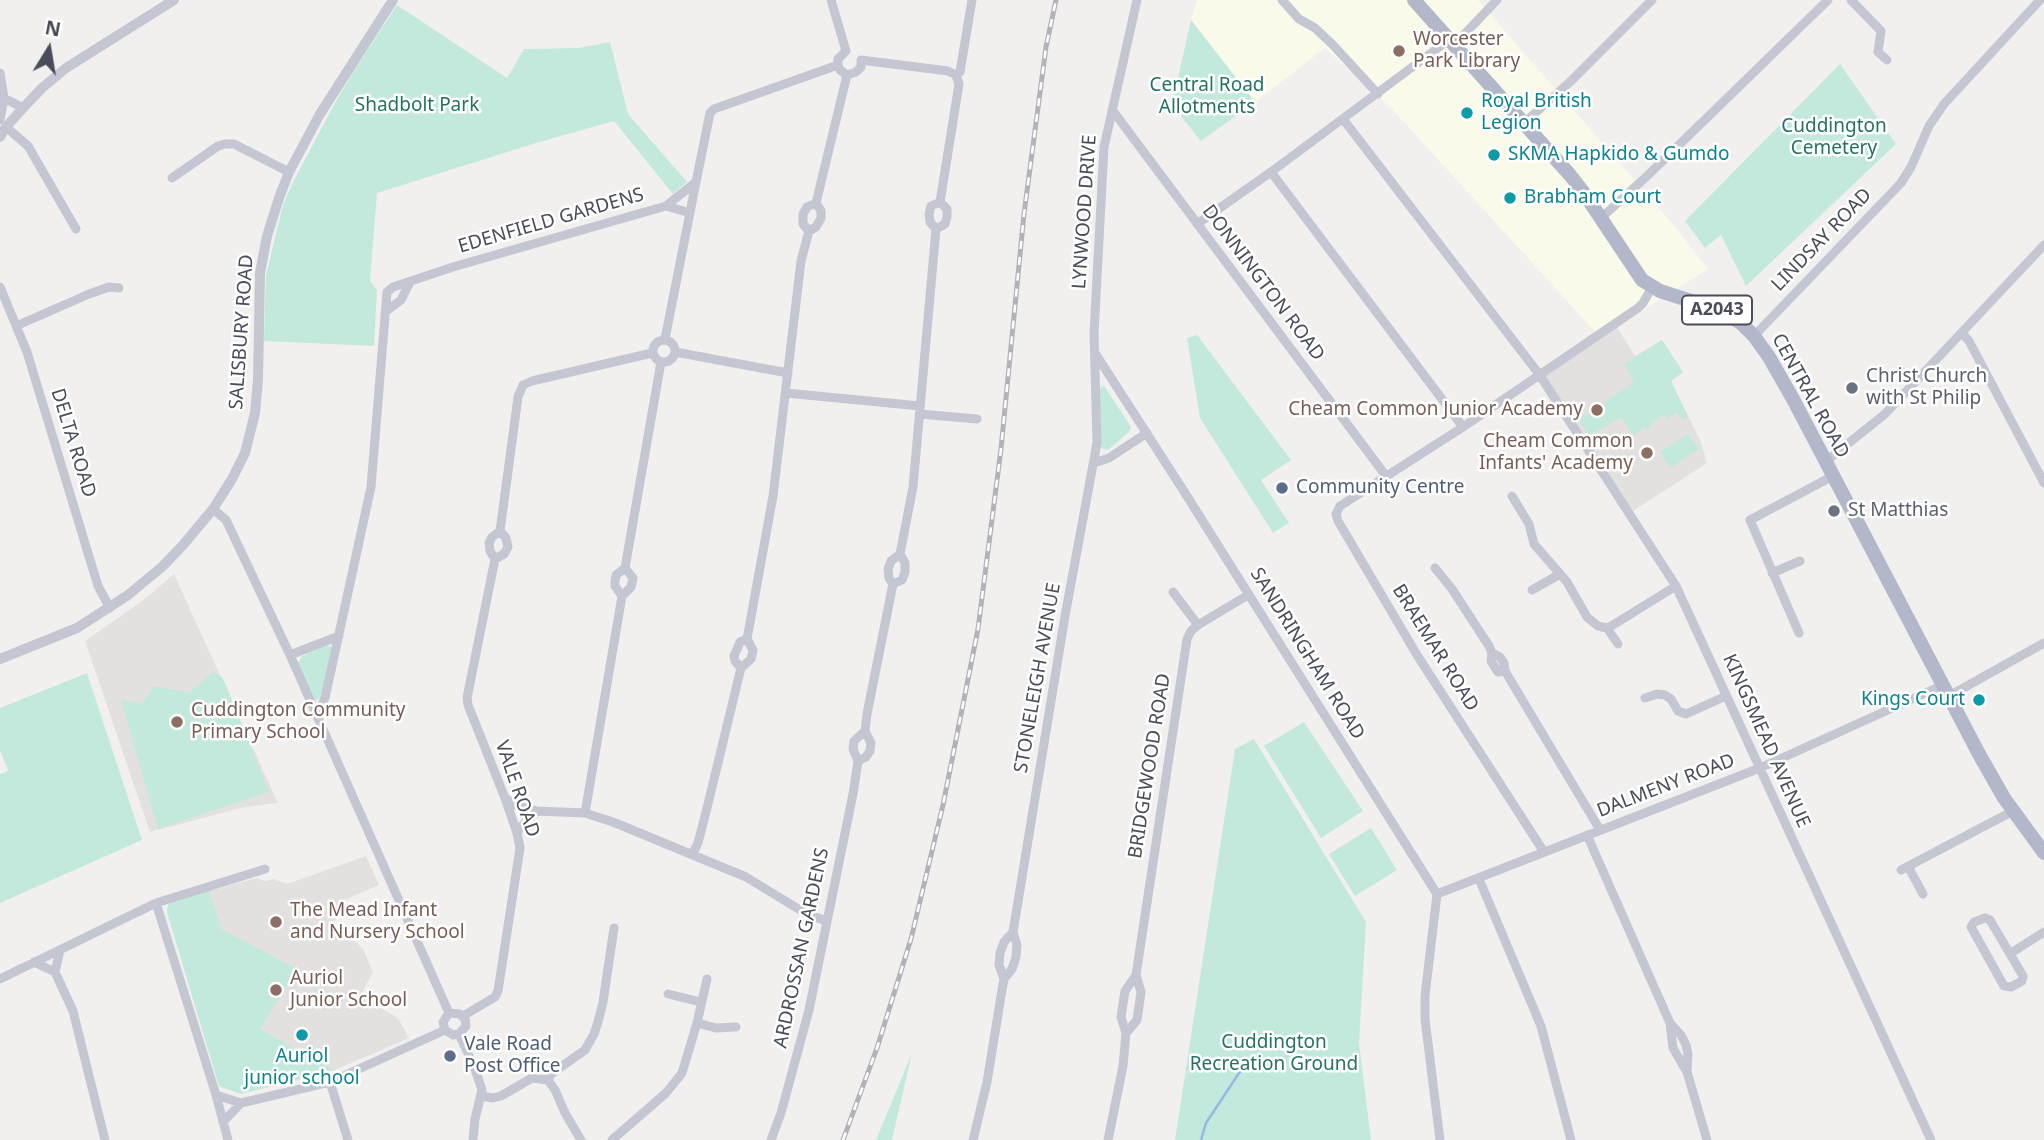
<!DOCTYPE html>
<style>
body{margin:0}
#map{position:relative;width:2044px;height:1140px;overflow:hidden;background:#f1f0ef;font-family:"Noto Sans",sans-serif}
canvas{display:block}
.north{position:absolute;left:14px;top:14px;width:70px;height:70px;-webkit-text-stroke:5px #fff;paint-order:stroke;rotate:11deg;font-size:19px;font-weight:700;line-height:28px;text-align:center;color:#494d5a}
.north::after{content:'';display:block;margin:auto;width:24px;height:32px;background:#494d5a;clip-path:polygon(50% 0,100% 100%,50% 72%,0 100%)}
</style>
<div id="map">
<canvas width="2044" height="1140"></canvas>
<div class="north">N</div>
</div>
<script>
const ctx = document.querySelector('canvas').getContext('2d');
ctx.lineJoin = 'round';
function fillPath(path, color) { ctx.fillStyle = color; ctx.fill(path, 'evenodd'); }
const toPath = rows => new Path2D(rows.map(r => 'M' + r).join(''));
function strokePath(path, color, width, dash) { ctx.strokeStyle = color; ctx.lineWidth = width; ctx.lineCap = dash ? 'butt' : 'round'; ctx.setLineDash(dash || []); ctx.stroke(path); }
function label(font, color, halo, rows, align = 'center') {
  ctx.font = font + ' "Noto Sans",sans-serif'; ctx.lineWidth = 5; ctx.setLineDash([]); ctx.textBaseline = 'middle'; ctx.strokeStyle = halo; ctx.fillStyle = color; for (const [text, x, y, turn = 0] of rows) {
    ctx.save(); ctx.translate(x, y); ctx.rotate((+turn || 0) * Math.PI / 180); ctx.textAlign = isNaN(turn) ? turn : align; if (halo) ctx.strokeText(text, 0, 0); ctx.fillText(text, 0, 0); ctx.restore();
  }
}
const commercial = toPath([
 [1197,0,1478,0,1676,228,1708,269,1600,337,1391,108,1325,48,1255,102,1191,20]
]);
const education = toPath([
 [1617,327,1635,356,1662,340,1683,372,1671,381,1701,442,1707,463,1630,513,1542,376],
 [174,574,278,803,245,807,150,832,85,641,142,601],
 [366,856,379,885,347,899,332,926,352,938,363,949,373,972,360,996,398,1018,409,1038,335,1070,319,1075,241,1094,219,1086,167,911,168,905,209,891,256,878,266,881,273,879,287,884]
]);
const green = toPath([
 [397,5,507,78,524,49,579,48,610,42,628,114,687,182,673,194,614,121,536,143,377,193,370,281,377,290,374,346,264,341,266,275,283,205,293,182,336,101,355,69],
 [1191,20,1255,102,1201,141,1172,105],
 [1840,64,1896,144,1746,286,1721,235,1705,248,1685,221],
 [1197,335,1291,460,1261,480,1289,523,1273,533,1200,418,1187,338],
 [1662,340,1683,372,1671,381,1688,417,1683,420,1677,412,1668,419,1665,414,1650,424,1651,428,1647,430,1645,427,1633,435,1621,417,1589,436,1579,420,1634,382,1624,364],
 [1102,386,1105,387,1131,427,1129,432,1108,450,1103,449,1100,445,1100,389],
 [1688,434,1699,449,1670,468,1660,452],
 [327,645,331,647,331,650,321,698,316,700,314,699,298,666,298,663,302,656],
 [213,672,223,678,269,792,158,829,121,700,142,704,154,686,189,693],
 [87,673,142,840,0,903,0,774,8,771,0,750,0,708],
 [1304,722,1363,811,1321,838,1264,746],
 [1254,739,1366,922,1359,1043,1371,1140,1175,1140,1235,749],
 [1371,828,1397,870,1355,896,1329,854],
 [209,891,221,929,297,969,260,1029,333,1070,241,1094,219,1086,167,912,168,905,172,901],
 [912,1053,892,1140,876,1140]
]);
const stream = toPath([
 [1201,1140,1206,1123,1243,1067]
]);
const minor = toPath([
 [831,0,846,51],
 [1282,0,1299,19,1315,28,1333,45,1378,94],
 [1851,0,1881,31,1878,52,1887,60],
 [1455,44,1497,0],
 [846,51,838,59,838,65,840,70,847,75],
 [0,73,4,98,0,120],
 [847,75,856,72,861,67,861,60],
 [956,75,960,72,972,0],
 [4,98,23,108],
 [1113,111,1386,476],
 [1343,119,1539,374,1676,586,1931,1140],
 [1524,123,1571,81,1652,0],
 [6,127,28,146,76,229],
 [1271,172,1463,427],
 [172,178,218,146,225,144,234,144,289,172],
 [666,206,690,213],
 [1601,218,1645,178,1828,0],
 [1197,224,1271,172,1450,39],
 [936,229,945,224,947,217,947,209,940,202],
 [809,231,803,224,803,214,807,207,816,203],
 [0,287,27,352,98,586,110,608],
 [385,312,401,300,410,282],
 [16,326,89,294,109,287,119,288],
 [1962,333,1969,341,2044,483],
 [1754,336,1901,183,1911,167,1929,126,1944,104,2040,0],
 [665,339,696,182],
 '653 351a11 11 0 1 1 22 0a11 11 0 1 1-22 0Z',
 [675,352,788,373],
 [1095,353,1185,493,1437,894],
 [786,393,920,406],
 [920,414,977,419],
 [1825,462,1885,414,2044,245],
 [1094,463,1109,458,1147,433],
 [1512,496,1529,524,1534,544,1567,582,1587,617,1598,626,1607,628,1613,625,1676,586],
 [213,509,226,520,290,655,449,1013],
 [495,559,504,554,508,547,506,538,500,531,518,397,523,385,532,381,652,353],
 [1435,568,1452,589,1489,646,1492,653,1491,661,1498,672,1505,671],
 [1772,573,1800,561],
 [893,584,902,580,905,572,905,563,900,554],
 [1532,590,1560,574],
 [1173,592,1198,625],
 [622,596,615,586,615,581,616,575,625,568,661,362],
 [1607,628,1618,644],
 [1799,633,1750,520,1833,476],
 [1492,653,1500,657,1504,663,1505,671,1600,830],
 [290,655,339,636],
 [741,668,735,661,734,656,740,642,747,639],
 [1949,696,2044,643],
 [1645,698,1657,694,1665,695,1671,699,1678,711,1686,714,1726,696],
 [317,716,325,698,371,487,387,292,393,287,453,267,666,206,696,182,710,113,714,109,838,65],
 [858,761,866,757,870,751,871,743,865,731,867,714,893,584,889,578,888,569,891,561,900,554,913,487,936,229,930,222,929,214,931,206,940,202,959,84,956,75,948,71,861,60],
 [505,798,515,805,537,811,585,813,613,822,746,877,805,913,826,921],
 [585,813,622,596,631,587,633,578,625,568],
 [517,833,522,826,537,811],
 [1587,835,1670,1023,1681,1035,1686,1045,1688,1054,1687,1072],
 [1544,852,1417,655,1338,521,1336,514,1340,506,1463,427,1638,308,1643,303,1652,287],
 [692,855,698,843,707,808,741,668,751,659,753,650,747,639,773,496,801,261,809,231,816,227,821,218,821,211,816,203,847,75],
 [1908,866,1923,894],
 [1901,870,2013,811],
 [1479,879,1541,1026,1571,1140],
 [1437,894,1760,768,1943,685],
 [1437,894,1425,996,1425,1019,1440,1140],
 [156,903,216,1095,228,1140],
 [1985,918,1990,920,2023,976,2022,981,2011,987,2004,986,1971,927,1974,922,1985,918],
 [2011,953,2044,932],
 [34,962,55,972,73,1011,105,1140],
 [55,972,60,950],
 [0,979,156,903,265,869],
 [1004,979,1012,969,1016,957,1017,945,1013,932,1065,616,1097,443,1094,333,1104,147,1137,0],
 [668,994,701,1002],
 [449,1013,460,1014,465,1019,466,1026,459,1034],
 [449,1013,443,1022,445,1030,453,1035,459,1034],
 [463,1016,495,997,498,991,520,848,517,833,505,798,468,705,467,698,495,559,490,551,489,543,492,537,500,531],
 [697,1023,716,1028,736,1027],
 [1670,1023,1673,1048,1687,1072,1707,1140],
 [1126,1033,1137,1020,1141,992,1136,975,1187,639,1191,631,1198,625,1248,595],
 [459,1034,475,1069,482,1090,475,1119,473,1140],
 [548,1080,551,1074,585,1050,594,1034,598,1022,603,1002,614,928],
 [330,1082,348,1140],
 [216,1095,241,1103,330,1082,445,1030],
 [481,1096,493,1098,501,1096,532,1078,548,1080,555,1090,565,1113,581,1140],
 [224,1121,241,1103],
 [612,1140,666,1093,682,1073,697,1023,707,979],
 [771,1140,781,1113,809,1010,853,794,858,761,853,749,854,741,865,731],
 [973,1140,987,1082,1002,990,1004,979,999,965,1000,953,1004,942,1013,932],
 [1108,1140,1123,1066,1126,1033,1121,1017,1125,991,1136,975]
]);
const tertiary = toPath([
 [0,137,6,127,23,108,42,88,66,68,174,0],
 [0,659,77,628,128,595,163,566,183,545,213,509,232,479,245,453,255,413,258,380,260,273,267,236,279,198,289,172,320,114,393,0]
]);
const primary = toPath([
 [1414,0,1570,175,1584,193,1642,280,1660,291,1719,310,1741,323,1754,336,1769,357,1793,399,1979,754,2004,798,2044,853]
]);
const rail = toPath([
 [843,1140,877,1048,911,939,943,805,978,629,1001,449,1024,214,1046,47,1056,0]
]);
const markers = [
 [1399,51,7,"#8d6e63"],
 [1467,113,7,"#0f9aa8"],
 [1494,155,7,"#0f9aa8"],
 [1510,198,7,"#0f9aa8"],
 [1852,388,7,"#6b7280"],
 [1597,410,7,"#8d6e63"],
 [1647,453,7,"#8d6e63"],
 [1282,488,7,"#5c6f8a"],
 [1834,511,7,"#6b7280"],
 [1979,700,7,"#0f9aa8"],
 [177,722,7,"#8d6e63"],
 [276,922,7,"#8d6e63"],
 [276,990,7,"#8d6e63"],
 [302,1035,7,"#0f9aa8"],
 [450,1056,7,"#5c6f8a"]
];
const shields = [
 [1717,310,70]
];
const shieldNames = [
 ["A2043",1717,310]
];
const educationNames = [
 ["Worcester",1413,40],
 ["Park Library",1413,62],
 ["Cheam Common Junior Academy",1583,410,"right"],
 ["Cheam Common",1633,442,"right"],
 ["Infants' Academy",1633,464,"right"],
 ["Cuddington Community",191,711],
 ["Primary School",191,733],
 ["The Mead Infant",290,911],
 ["and Nursery School",290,933],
 ["Auriol",290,979],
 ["Junior School",290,1001]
];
const parkNames = [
 ["Central Road",1207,86],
 ["Allotments",1207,108],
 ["Shadbolt Park",417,106],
 ["Cuddington",1834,127],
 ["Cemetery",1834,149],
 ["Cuddington",1274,1043],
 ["Recreation Ground",1274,1065]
];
const cultureNames = [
 ["Royal British",1481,102],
 ["Legion",1481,124],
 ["SKMA Hapkido & Gumdo",1508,155],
 ["Brabham Court",1524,198],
 ["Kings Court",1965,700,"right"],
 ["Auriol",302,1057,"center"],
 ["junior school",302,1079,"center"]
];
const streetNames = [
 ["LYNWOOD DRIVE",1085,212,-86],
 ["EDENFIELD GARDENS",551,221,-16],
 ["LINDSAY ROAD",1822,240,-46],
 ["DONNINGTON ROAD",1263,283,53],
 ["SALISBURY ROAD",242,332,-86],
 ["CENTRAL ROAD",1810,396,61],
 ["DELTA ROAD",73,443,73],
 ["BRAEMAR ROAD",1435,648,58],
 ["SANDRINGHAM ROAD",1307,654,58],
 ["STONELEIGH AVENUE",1038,678,-80],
 ["KINGSMEAD AVENUE",1766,741,66],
 ["BRIDGEWOOD ROAD",1150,766,-81],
 ["DALMENY ROAD",1666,786,-21],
 ["VALE ROAD",517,789,71],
 ["ARDROSSAN GARDENS",802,948,-78]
];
const worshipNames = [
 ["Christ Church",1866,377],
 ["with St Philip",1866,399],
 ["St Matthias",1848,511]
];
const serviceNames = [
 ["Community Centre",1296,488],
 ["Vale Road",464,1045],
 ["Post Office",464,1067]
];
fillPath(commercial, '#f9faea');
fillPath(education, '#e2e1e0');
fillPath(green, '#c3e9dd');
strokePath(stream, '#95bae1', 2.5);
strokePath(minor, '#c4c7d2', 9);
strokePath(tertiary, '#c4c7d2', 10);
strokePath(primary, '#b2b7ca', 14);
strokePath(rail, '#b2b2b8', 5);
strokePath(rail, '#fff', 2.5, [8]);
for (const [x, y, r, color] of markers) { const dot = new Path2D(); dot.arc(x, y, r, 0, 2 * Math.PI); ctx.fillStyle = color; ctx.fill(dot); strokePath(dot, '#fff', 2.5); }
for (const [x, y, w] of shields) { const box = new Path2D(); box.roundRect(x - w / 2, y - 14.5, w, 29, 5); ctx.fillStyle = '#fff'; ctx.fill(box); strokePath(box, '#494d5a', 2); }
label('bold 18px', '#494d5a', null, shieldNames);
label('19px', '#785e54', '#fff', educationNames, 'left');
label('19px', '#237263', '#fff', parkNames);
label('19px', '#0d838f', '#fff', cultureNames, 'left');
label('19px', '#494d5a', '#fff', streetNames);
label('19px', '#5b616d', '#fff', worshipNames, 'left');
label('19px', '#4e5e75', '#fff', serviceNames, 'left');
</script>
